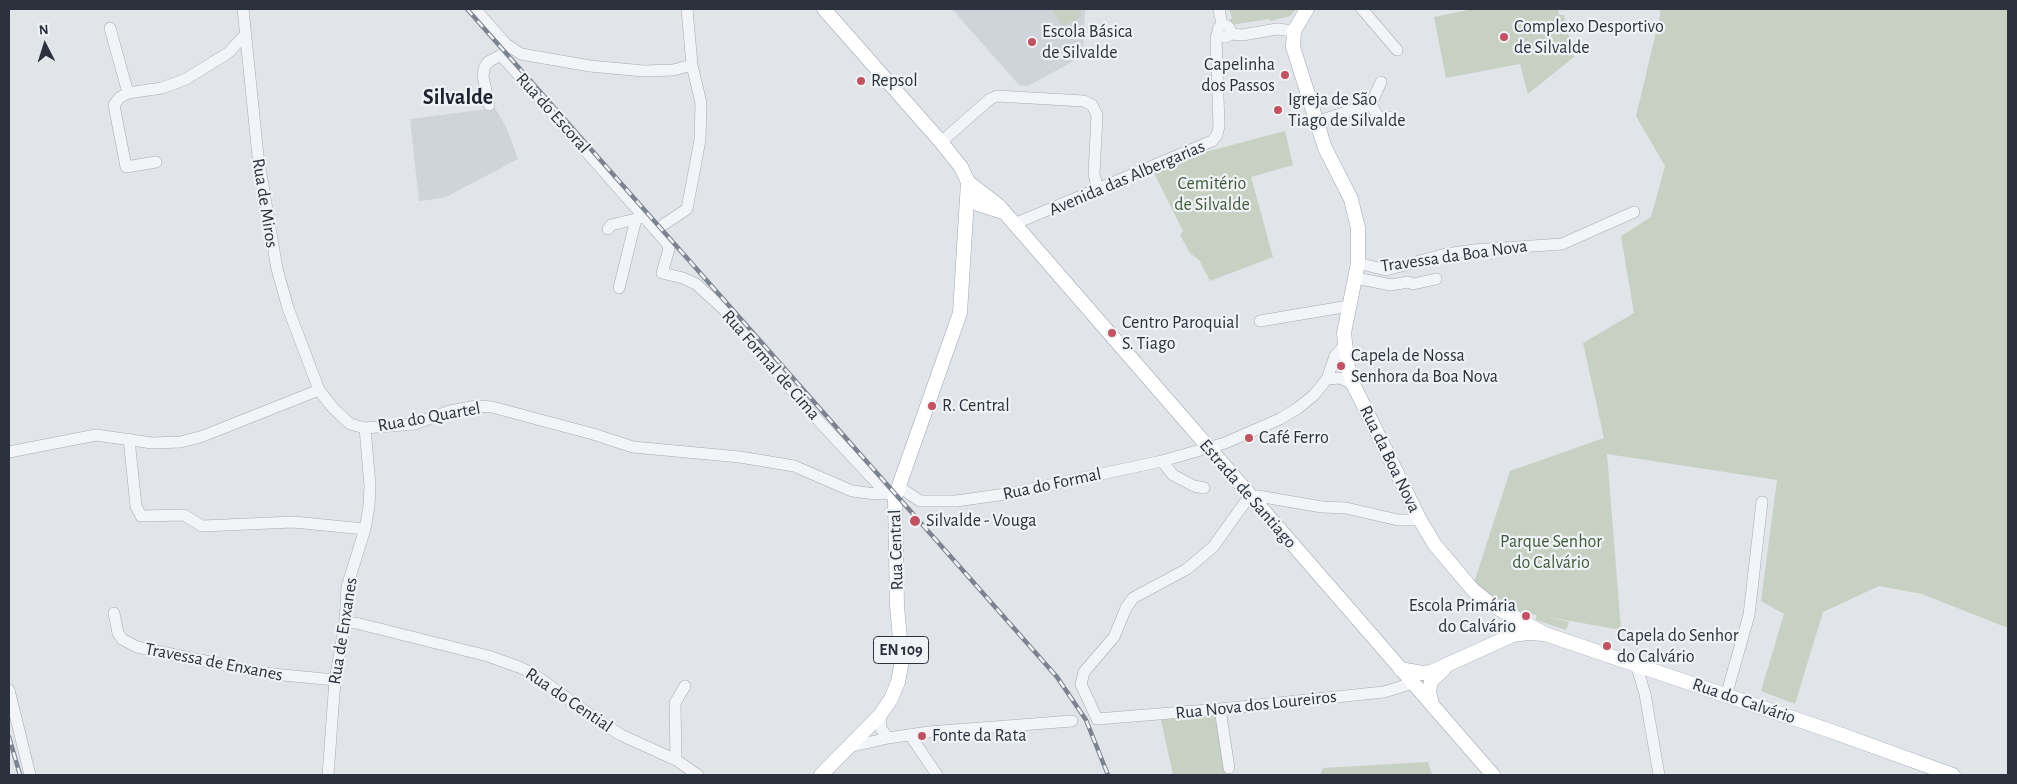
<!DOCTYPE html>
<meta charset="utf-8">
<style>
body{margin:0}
#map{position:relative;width:2017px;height:784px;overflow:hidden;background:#e1e4e8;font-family:"Alegreya Sans",sans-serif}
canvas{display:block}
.frame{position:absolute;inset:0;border:10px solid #2b323e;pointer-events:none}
.north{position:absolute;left:20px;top:20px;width:50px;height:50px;-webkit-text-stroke:4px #f0f3f6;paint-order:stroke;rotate:355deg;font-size:14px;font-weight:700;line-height:20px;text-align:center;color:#2b323e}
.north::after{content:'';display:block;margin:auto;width:18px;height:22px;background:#2b323e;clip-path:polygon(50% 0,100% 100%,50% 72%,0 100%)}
</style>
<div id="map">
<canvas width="2017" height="784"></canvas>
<div class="frame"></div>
<div class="north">N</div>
</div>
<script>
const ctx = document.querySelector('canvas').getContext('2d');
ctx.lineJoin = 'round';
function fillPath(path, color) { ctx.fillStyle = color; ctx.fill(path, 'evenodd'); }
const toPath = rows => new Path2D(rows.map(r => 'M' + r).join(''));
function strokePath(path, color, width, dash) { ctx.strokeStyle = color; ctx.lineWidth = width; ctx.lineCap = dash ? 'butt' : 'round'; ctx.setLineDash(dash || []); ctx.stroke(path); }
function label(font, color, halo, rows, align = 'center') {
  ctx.font = font + ' "Alegreya Sans",sans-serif'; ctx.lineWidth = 4.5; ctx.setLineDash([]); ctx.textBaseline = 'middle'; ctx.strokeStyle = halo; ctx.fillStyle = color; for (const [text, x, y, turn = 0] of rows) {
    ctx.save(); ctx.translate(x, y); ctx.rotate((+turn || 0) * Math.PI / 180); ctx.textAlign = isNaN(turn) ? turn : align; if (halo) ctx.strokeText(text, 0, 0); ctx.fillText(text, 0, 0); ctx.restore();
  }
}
const built = toPath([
 [952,9,1085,9,1083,56,1028,86,1019,85],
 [495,108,507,129,518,159,444,198,419,201,410,119]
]);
const green = toPath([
 [1052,9,1078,9,1082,16,1062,27],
 [1229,9,1296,9,1290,16,1270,21,1269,19,1231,25,1229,20,1232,18],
 [1473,9,1558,9,1559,15,1564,15,1574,57,1528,94,1520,64,1446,78,1434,17],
 [1660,9,2008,9,2008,628,1922,594,1879,586,1823,612,1795,704,1761,691,1784,614,1761,601,1777,480,1607,454,1621,630,1548,617,1569,622,1566,630,1536,620,1536,615,1513,611,1491,597,1474,583,1510,471,1604,438,1583,343,1634,313,1621,236,1651,217,1665,166,1636,116,1660,16],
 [1285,131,1293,165,1251,177,1273,257,1210,281,1199,260,1190,253,1180,235,1183,231,1153,171,1198,154],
 [1216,715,1227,775,1173,775,1161,720],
 [1428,762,1432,775,1320,775,1323,768]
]);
const minor = toPath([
 [243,9,258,156,277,269,288,308,319,390,333,408,350,424,365,428,414,424,450,411,477,406,492,407,593,434,633,447,740,457,794,466,852,491,876,494,886,493,895,497],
 [475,9,506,44,521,54,590,66,644,71,673,70,692,65],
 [1219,9,1222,25],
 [1362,9,1397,50],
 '1218 31a6 6 0 1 1 12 0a6 6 0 1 1-12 0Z',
 [110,28,128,93],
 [1230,34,1242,35,1277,29,1294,31],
 [1371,104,1379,118,1391,117],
 [489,105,483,76,484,68,488,62,501,55,667,243,669,249,662,273,683,278,696,284,730,315,802,403,886,493],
 [1316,122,1371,104,1381,82],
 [941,142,990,99,997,96,1084,101,1092,105,1097,115,1094,174,1098,190],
 [156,162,126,167,114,105,119,98,128,93,162,88,186,79,228,53,245,35],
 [1014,224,1212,141,1217,135,1219,126,1216,38,1218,32],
 [663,225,687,209,700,140,701,103,692,65,687,9],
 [608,229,611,225,636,219],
 [1358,263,1386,270,1446,254,1474,250,1562,244,1634,212],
 [1356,278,1391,285,1408,282,1413,284,1436,279],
 [619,288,636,219,644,217],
 [1260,321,1349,306],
 [1327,379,1340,378,1353,384],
 [129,439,136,506,141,516,184,515,202,526,293,522,365,529],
 [9,452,96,435,152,443,181,442,203,436,319,390],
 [1162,461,1173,475,1194,486,1204,488],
 [898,486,920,501,956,501,1013,493,1162,461,1225,443,1280,419,1298,408,1314,395,1327,379,1335,356,1345,345],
 [114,613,118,633,122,639,137,647,263,673,335,680],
 [345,623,356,623,488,656,519,667,532,673,596,719,621,735,676,760,698,775],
 [1636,664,1645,694,1659,775],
 [1413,683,1384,692,1220,709,1097,719,1081,684,1084,672,1114,637,1126,608,1133,598,1187,569,1213,547,1246,501,1251,498,1258,496,1322,507,1346,508,1398,520,1420,520],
 [9,690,30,775],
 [1726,696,1749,615,1762,502],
 [1220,709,1229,768],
 [880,715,881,729,888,738,929,732,1072,721],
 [910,735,937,775],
 [849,747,888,738],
 [676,760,675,703,685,686],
 [328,775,335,680,345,623,347,587,365,529,369,506,370,486,365,428]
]);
const major = toPath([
 [1307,9,1294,31,1293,47,1325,148,1351,199,1358,228,1358,263,1344,333,1348,368,1353,384,1420,520,1435,545,1473,590,1492,605,1545,634],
 [968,182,999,206,1493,775],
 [968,193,978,204,1003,212],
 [1400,669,1422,673,1431,672,1513,635,1527,633,1545,634,1831,731,1953,775],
 [1432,704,1429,691,1431,681,1444,669],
 [821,775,880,715,891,699,898,682,902,661,897,606,895,497,960,313,968,182,961,167,941,142,824,9]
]);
const rail = toPath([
 [467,9,1057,677,1086,720,1108,775],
 [9,737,20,775]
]);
const markers = [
 [1504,37,5,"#c25162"],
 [1032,42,5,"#c25162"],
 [1285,75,5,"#c25162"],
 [861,81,5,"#c25162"],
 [1278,110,5,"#c25162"],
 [1112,333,5,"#c25162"],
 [1341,366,5,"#c25162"],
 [932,406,5,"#c25162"],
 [1249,438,5,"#c25162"],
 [915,521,6,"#c25162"],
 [1526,616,5,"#c25162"],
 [1607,646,5,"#c25162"],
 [922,736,5,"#c25162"]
];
const shields = [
 [901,650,55]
];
const shieldNames = [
 ["EN 109",901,650]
];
const poiNames = [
 ["Complexo Desportivo",1514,27],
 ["de Silvalde",1514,48],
 ["Escola Básica",1042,32],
 ["de Silvalde",1042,53],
 ["Capelinha",1275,65,"right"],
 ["dos Passos",1275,86,"right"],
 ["Repsol",871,81],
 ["Igreja de São",1288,100],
 ["Tiago de Silvalde",1288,121],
 ["Centro Paroquial",1122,323],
 ["S. Tiago",1122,344],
 ["Capela de Nossa",1351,356],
 ["Senhora da Boa Nova",1351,377],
 ["R. Central",942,406],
 ["Café Ferro",1259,438],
 ["Silvalde - Vouga",926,521],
 ["Escola Primária",1516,606,"right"],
 ["do Calvário",1516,627,"right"],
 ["Capela do Senhor",1617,636],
 ["do Calvário",1617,657],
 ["Fonte da Rata",932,736]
];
const streetNames = [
 ["Rua do Escoral",553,113,48],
 ["Avenida das Albergarias",1127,178,-23],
 ["Rua de Miros",265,203,81],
 ["Travessa da Boa Nova",1454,256,-8],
 ["Rua Formal de Cima",771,365,49],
 ["Rua do Quartel",429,417,-10],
 ["Rua da Boa Nova",1390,459,64],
 ["Rua do Formal",1052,484,-12],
 ["Estrada de Santiago",1248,494,49],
 ["Rua Central",896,550,-92],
 ["Rua de Enxanes",343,631,-81],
 ["Travessa de Enxanes",214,662,11],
 ["Rua do Cential",569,700,34],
 ["Rua do Calvário",1744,701,19],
 ["Rua Nova dos Loureiros",1256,705,-6]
];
const parkNames = [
 ["Cemitério",1212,184],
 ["de Silvalde",1212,205],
 ["Parque Senhor",1551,542],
 ["do Calvário",1551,563]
];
const districtNames = [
 ["Silvalde",458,97]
];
fillPath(built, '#cfd3da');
fillPath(green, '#c6d1c3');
strokePath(minor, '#a7abb2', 12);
strokePath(major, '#a1a8b3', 15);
strokePath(minor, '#f3f4f7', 11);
strokePath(major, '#fff', 14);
strokePath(rail, '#7c8390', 4.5);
strokePath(rail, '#f0f3f6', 2.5, [8]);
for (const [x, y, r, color] of markers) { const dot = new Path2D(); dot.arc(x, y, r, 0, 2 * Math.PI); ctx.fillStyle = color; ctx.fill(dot); strokePath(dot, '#f0f3f6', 2); }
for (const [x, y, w] of shields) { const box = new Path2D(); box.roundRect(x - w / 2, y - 13.5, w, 27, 4); ctx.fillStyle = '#f0f3f6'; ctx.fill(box); strokePath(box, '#2b323e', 1); }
label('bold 16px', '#2b323e', null, shieldNames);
label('18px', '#2b323e', '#f0f3f6', poiNames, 'left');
label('18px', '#2b323e', '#f0f3f6', streetNames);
label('18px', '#3f5939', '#f0f3f6', parkNames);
label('bold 22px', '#1d232f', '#f0f3f6', districtNames);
</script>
